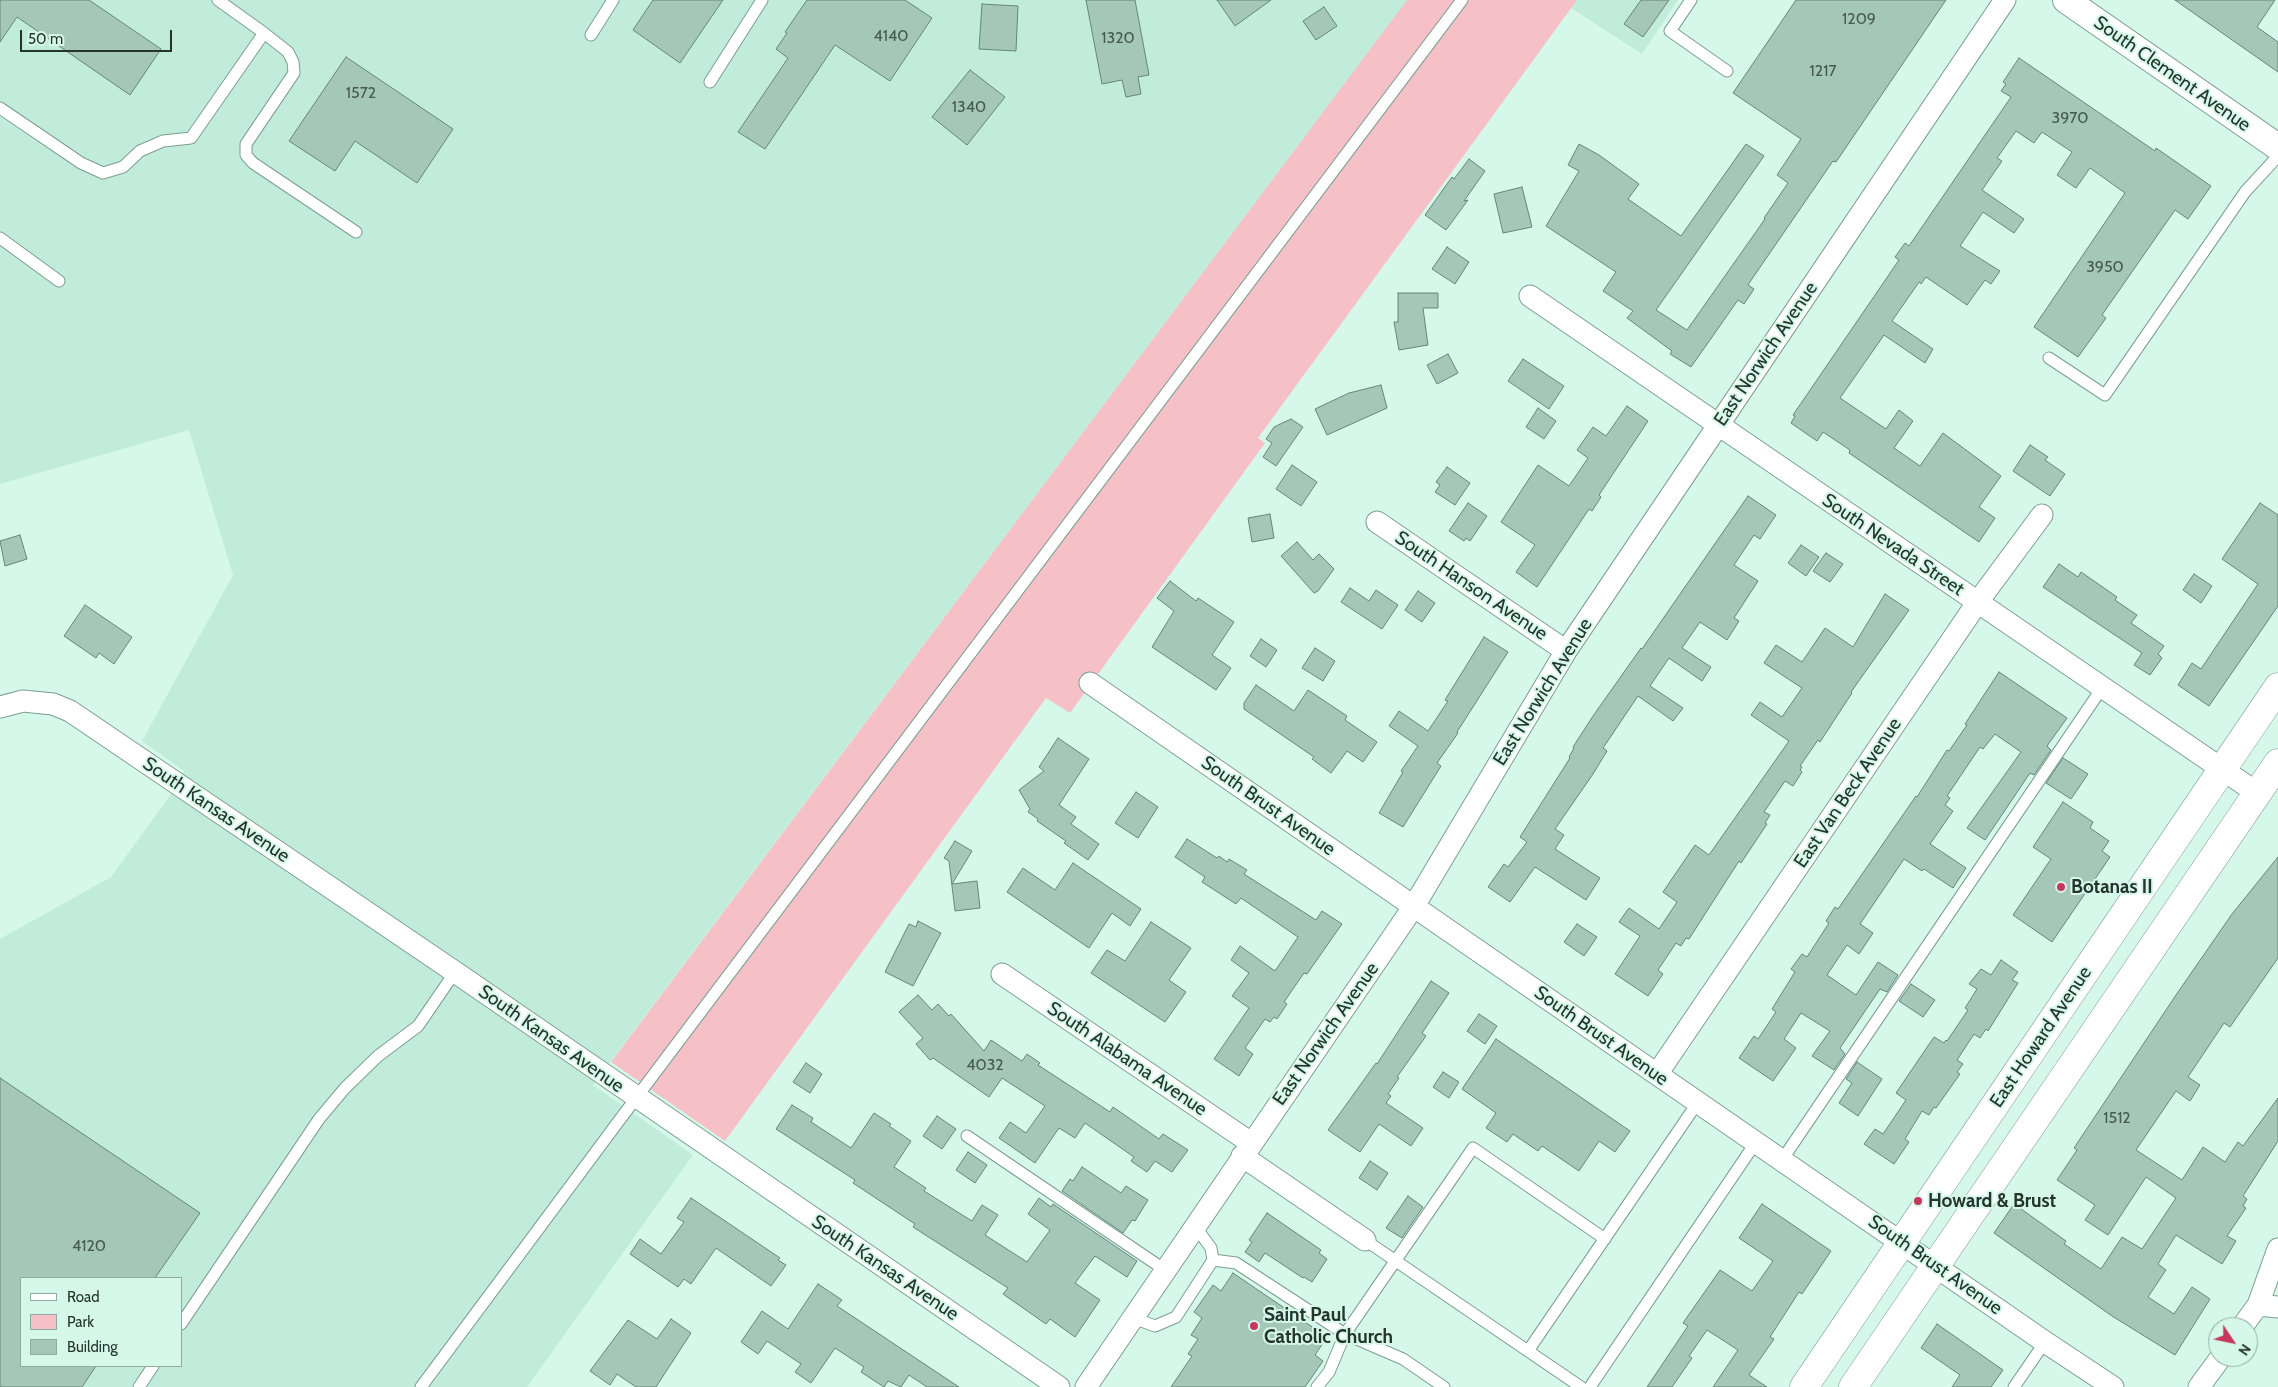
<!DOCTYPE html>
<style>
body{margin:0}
#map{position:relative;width:2278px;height:1387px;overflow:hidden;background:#d5f8eb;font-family:Cabin,sans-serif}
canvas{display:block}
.legend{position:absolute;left:20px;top:1277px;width:162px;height:90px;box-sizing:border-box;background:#d5f8eb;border:1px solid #8faaa0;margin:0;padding:6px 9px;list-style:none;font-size:15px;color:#26342f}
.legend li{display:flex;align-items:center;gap:10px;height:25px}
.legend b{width:25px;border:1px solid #8faaa0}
.north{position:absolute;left:2208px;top:1317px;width:50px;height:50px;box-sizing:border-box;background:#d5f8eb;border:1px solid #8faaa0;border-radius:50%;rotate:124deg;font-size:14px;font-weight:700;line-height:20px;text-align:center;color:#26342f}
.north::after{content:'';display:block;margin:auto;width:18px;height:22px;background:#c7375d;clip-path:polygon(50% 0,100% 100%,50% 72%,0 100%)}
.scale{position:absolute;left:20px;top:30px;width:152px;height:22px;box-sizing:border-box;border:2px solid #26342f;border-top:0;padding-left:6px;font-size:15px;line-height:18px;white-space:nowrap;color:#26342f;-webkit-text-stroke:4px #d5f8eb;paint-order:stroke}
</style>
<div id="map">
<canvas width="2278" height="1387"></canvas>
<ul class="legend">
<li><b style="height:6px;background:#fff"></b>Road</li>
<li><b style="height:14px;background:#f6c0c7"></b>Park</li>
<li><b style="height:14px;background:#a5c7ba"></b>Building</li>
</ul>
<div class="north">N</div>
<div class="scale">50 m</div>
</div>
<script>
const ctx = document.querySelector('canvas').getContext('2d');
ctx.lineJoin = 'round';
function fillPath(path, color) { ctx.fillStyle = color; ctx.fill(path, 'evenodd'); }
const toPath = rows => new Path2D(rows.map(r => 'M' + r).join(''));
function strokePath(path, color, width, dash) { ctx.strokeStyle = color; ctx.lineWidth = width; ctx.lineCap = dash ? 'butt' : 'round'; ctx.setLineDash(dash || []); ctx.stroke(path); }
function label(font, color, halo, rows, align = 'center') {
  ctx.font = font + ' Cabin,sans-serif'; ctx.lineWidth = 4; ctx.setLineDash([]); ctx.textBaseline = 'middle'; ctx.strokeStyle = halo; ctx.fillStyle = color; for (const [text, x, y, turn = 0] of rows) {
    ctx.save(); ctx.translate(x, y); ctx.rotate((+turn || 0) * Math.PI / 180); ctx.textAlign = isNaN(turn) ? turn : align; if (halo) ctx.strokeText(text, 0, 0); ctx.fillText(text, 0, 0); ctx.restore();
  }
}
const built = toPath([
 [0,0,1407,0,593,1085,693,1155,527,1387,0,1387,0,939,111,877,171,794,184,771,142,741,233,575,189,430,0,484],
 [21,1278,181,1278,181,1366,21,1366],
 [1577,0,1678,0,1642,54,1571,8]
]);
const green = toPath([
 [1407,0,1577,0,1258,438,1265,443,1070,713,1046,698,725,1141,611,1062]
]);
const building = toPath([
 [0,0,89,0,161,49,130,95,17,17,0,42,0,0],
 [653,0,723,0,680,63,633,30,653,0],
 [807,0,905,0,932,18,890,81,835,45,765,149,738,132,788,58,776,49,787,33,785,32,807,0],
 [1086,0,1135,0,1149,75,1138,77,1141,94,1126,97,1122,80,1102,84,1086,0],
 [1217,0,1271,0,1235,26,1217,0],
 [1641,0,1669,0,1643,37,1624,24,1641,0],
 [1796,0,1946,0,1836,162,1833,161,1754,276,1748,285,1754,289,1744,304,1738,300,1691,367,1670,354,1672,351,1627,318,1633,311,1603,291,1616,272,1546,226,1579,171,1568,165,1579,144,1599,155,1639,184,1628,199,1681,236,1746,144,1764,156,1656,310,1687,330,1765,219,1764,218,1788,183,1777,175,1801,139,1733,93,1796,0],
 [2175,0,2275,0,2257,27,2278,42,2278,72,2175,0],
 [982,4,1018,6,1016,51,979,49,982,4],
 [1324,7,1337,26,1316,40,1303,21,1324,7],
 [346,57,453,129,417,183,355,141,335,171,289,141,346,57],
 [2019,58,2155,151,2156,148,2211,186,2188,219,2175,210,2102,315,2106,318,2078,357,2034,327,2125,193,2090,168,2076,188,2057,175,2072,152,2042,132,2034,143,2016,131,1997,158,2002,161,1982,190,2024,219,2014,233,1983,212,1960,246,2000,271,1991,284,1985,280,1967,305,1926,277,1921,284,1919,282,1892,321,1933,349,1925,363,1884,335,1840,398,1886,429,1899,410,1913,421,1894,448,1920,466,1943,433,2001,476,1979,507,1995,518,1979,542,1849,453,1850,450,1823,432,1817,441,1791,423,1795,416,1793,415,1899,260,1895,257,1905,243,1909,246,2011,97,2001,91,2006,84,2003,82,2019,58],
 [970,70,1005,97,967,145,932,117,970,70],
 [1469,159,1485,171,1464,201,1468,200,1446,230,1425,215,1452,177,1454,179,1469,159],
 [1522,187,1532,227,1503,233,1494,194,1522,187],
 [1447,247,1469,262,1455,284,1432,269,1447,247],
 [1398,293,1438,293,1438,308,1423,308,1428,345,1399,350,1394,322,1398,322,1398,293],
 [1448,354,1458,373,1437,384,1427,365,1448,354],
 [1523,359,1564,386,1549,409,1508,381,1523,359],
 [1381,385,1387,408,1327,435,1315,409,1349,393,1381,385],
 [1627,406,1648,421,1599,495,1601,497,1592,511,1589,509,1537,587,1516,572,1535,545,1501,522,1538,465,1569,486,1588,458,1577,450,1593,427,1606,436,1627,406],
 [1538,408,1556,421,1544,439,1526,427,1538,408],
 [1291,419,1303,427,1276,466,1263,457,1272,443,1266,439,1274,427,1291,419],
 [2030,445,2048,457,2045,460,2065,474,2050,496,2013,471,2030,445],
 [1292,465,1317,482,1301,506,1276,489,1292,465],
 [1447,467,1470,483,1455,505,1435,492,1440,485,1436,482,1447,467],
 [1748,496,1776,515,1760,539,1754,535,1734,565,1758,581,1734,618,1739,621,1727,640,1700,622,1682,648,1711,667,1702,681,1669,658,1650,686,1683,708,1673,721,1638,696,1603,748,1607,751,1593,774,1555,829,1564,835,1555,849,1600,878,1586,900,1535,867,1510,902,1488,887,1504,864,1508,867,1527,842,1520,837,1570,758,1569,757,1574,748,1573,747,1593,716,1641,648,1642,649,1748,496],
 [1468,503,1487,516,1470,541,1466,538,1464,541,1449,531,1468,503],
 [2260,503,2278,515,2278,606,2209,706,2178,685,2192,663,2201,669,2258,584,2222,559,2260,503],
 [1270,514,1274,538,1252,542,1248,518,1270,514],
 [20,535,27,559,5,566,0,541,20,535],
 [1297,542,1313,560,1319,554,1334,569,1318,591,1314,593,1281,556,1297,542],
 [1801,545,1819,557,1806,576,1788,563,1801,545],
 [1826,553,1843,564,1830,582,1813,571,1826,553],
 [2059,564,2078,577,2081,572,2117,597,2115,600,2137,615,2131,623,2164,646,2158,654,2162,658,2150,675,2134,665,2142,653,2043,587,2059,564],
 [2194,574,2212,586,2201,603,2183,590,2194,574],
 [1170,581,1196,601,1198,598,1234,622,1212,655,1231,668,1216,690,1152,647,1174,611,1157,598,1170,581],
 [1350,588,1369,601,1376,590,1398,605,1382,629,1341,602,1350,588],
 [1418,591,1435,603,1422,622,1405,610,1418,591],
 [1885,594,1909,610,1851,692,1852,693,1820,742,1818,740,1800,766,1802,767,1800,770,1802,772,1793,786,1785,781,1764,812,1770,815,1765,823,1767,824,1741,863,1739,861,1689,939,1686,938,1681,946,1676,943,1658,970,1663,974,1648,996,1615,974,1640,936,1619,922,1629,908,1659,929,1677,902,1663,892,1695,845,1709,855,1789,741,1751,715,1760,702,1782,717,1802,688,1764,663,1776,645,1802,662,1825,628,1853,647,1885,594],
 [85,605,132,637,114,664,99,653,96,658,64,636,85,605],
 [1484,637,1508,652,1457,732,1458,733,1437,763,1441,766,1403,827,1379,813,1403,772,1401,771,1418,746,1389,726,1399,711,1428,731,1448,701,1445,700,1484,637],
 [1261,639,1277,650,1266,667,1250,656,1261,639],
 [1315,648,1335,661,1323,681,1302,668,1315,648],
 [1999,672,2067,718,2047,746,2051,750,2034,775,2030,773,1985,840,1967,828,2021,752,1995,734,1983,749,1980,747,1947,796,1950,798,1945,805,1953,811,1930,844,1966,868,1953,888,1924,869,1922,871,1904,859,1860,924,1873,933,1859,954,1847,945,1827,975,1856,995,1878,962,1898,975,1887,992,1880,989,1840,1048,1845,1054,1834,1070,1812,1056,1830,1031,1801,1013,1784,1039,1796,1048,1773,1081,1739,1058,1754,1036,1758,1039,1776,1012,1772,1009,1795,972,1791,969,1802,954,1807,957,1829,923,1826,921,1835,907,1838,909,1916,796,1917,797,1947,750,1949,751,1967,725,1965,724,1999,672],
 [1256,685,1294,711,1308,690,1347,716,1345,720,1377,742,1363,762,1347,751,1331,773,1312,759,1314,757,1244,709,1244,703,1256,685],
 [1058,738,1089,759,1059,805,1076,817,1071,824,1099,844,1088,860,1064,843,1066,841,1037,821,1038,819,1028,812,1030,809,1019,790,1044,771,1039,767,1058,738],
 [2063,758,2088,774,2071,799,2046,783,2063,758],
 [1136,792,1158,807,1138,838,1115,823,1136,792],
 [2063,802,2093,822,2090,828,2109,841,2102,851,2110,857,2052,942,2013,915,2051,859,2033,847,2063,802],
 [1187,839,1217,858,1219,856,1227,862,1229,859,1247,870,1244,874,1316,920,1322,911,1342,924,1307,974,1304,973,1284,1002,1287,1004,1277,1019,1274,1017,1270,1022,1265,1019,1245,1048,1253,1054,1239,1076,1214,1059,1249,1008,1232,996,1249,973,1231,960,1240,946,1275,971,1298,937,1241,898,1236,904,1202,882,1205,877,1175,857,1187,839],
 [955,841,972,851,952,884,977,881,980,908,955,911,949,861,944,858,955,841],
 [2278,857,2278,958,2230,1027,2224,1023,2188,1077,2200,1085,2190,1101,2176,1091,2136,1150,2182,1180,2203,1147,2225,1162,2238,1142,2243,1146,2278,1098,2278,1141,2243,1196,2247,1199,2243,1206,2246,1208,2227,1236,2236,1241,2222,1264,2176,1235,2158,1264,2166,1270,2148,1297,2174,1314,2192,1287,2210,1299,2175,1355,2112,1316,1994,1233,2014,1204,2066,1241,2064,1244,2101,1269,2122,1237,2142,1249,2176,1198,2146,1177,2108,1235,2085,1220,2095,1205,2057,1180,2077,1150,2074,1148,2176,995,2232,914,2278,857],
 [1073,863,1141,909,1130,926,1112,913,1089,948,1007,892,1023,868,1055,890,1073,863],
 [918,921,941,933,913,986,885,972,909,924,916,927,918,921],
 [1151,922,1191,948,1169,980,1186,992,1165,1022,1091,973,1107,950,1125,961,1151,922],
 [1577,924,1597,937,1584,956,1564,942,1577,924],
 [2001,960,2018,972,2012,980,2018,983,1988,1031,1986,1029,1980,1038,1974,1034,1957,1060,1963,1064,1957,1072,1960,1074,1936,1108,1934,1107,1929,1115,1922,1111,1905,1139,1909,1142,1894,1164,1864,1144,1875,1129,1883,1134,1906,1100,1896,1093,1934,1037,1944,1043,1946,1040,1947,1041,1968,1010,1965,1008,1977,989,1969,984,1981,969,1991,975,2001,960],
 [1431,981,1449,993,1422,1033,1426,1036,1397,1077,1399,1078,1388,1094,1391,1096,1386,1103,1423,1128,1411,1146,1379,1124,1360,1152,1328,1130,1376,1063,1377,1064,1431,981],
 [1911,984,1935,1000,1923,1017,1899,1001,1911,984],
 [918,995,932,1010,938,1004,949,1016,951,1014,984,1051,991,1040,1022,1061,1027,1054,1040,1063,1038,1065,1110,1112,1113,1107,1159,1139,1163,1134,1188,1150,1172,1172,1155,1161,1147,1172,1131,1161,1134,1157,1085,1123,1075,1138,1059,1128,1035,1163,999,1138,1010,1122,1026,1133,1045,1106,1002,1078,989,1097,933,1058,930,1060,916,1044,923,1038,899,1012,918,995],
 [1479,1014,1497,1026,1485,1044,1467,1031,1479,1014],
 [1496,1039,1630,1131,1615,1152,1599,1141,1579,1171,1542,1146,1538,1151,1513,1134,1507,1142,1486,1128,1496,1113,1462,1089,1496,1039],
 [1857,1062,1882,1079,1858,1116,1839,1103,1852,1083,1846,1079,1857,1062],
 [806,1063,822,1074,810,1093,793,1082,806,1063],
 [1443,1072,1459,1082,1449,1098,1433,1087,1443,1072],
 [0,1078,200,1213,155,1278,21,1278,21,1366,96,1366,82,1387,0,1387,0,1078],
 [792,1105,813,1118,811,1122,851,1148,874,1113,891,1124,889,1126,911,1141,894,1167,926,1188,924,1191,972,1221,982,1205,998,1215,985,1235,1027,1262,1050,1230,1028,1214,1039,1198,1051,1207,1053,1204,1137,1261,1127,1277,1095,1256,1075,1283,1100,1300,1075,1337,1050,1319,1046,1324,1003,1294,1008,1288,913,1227,915,1224,853,1183,855,1180,776,1129,792,1105],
 [937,1116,956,1129,942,1149,923,1136,937,1116],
 [968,1152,987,1165,975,1183,956,1170,968,1152],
 [1370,1161,1388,1173,1377,1190,1359,1178,1370,1161],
 [1082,1167,1121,1193,1126,1186,1148,1200,1135,1221,1132,1220,1123,1233,1062,1191,1070,1179,1073,1181,1082,1167],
 [1408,1196,1423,1207,1402,1238,1386,1228,1408,1196],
 [691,1198,780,1258,778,1260,786,1265,771,1286,716,1248,691,1284,684,1279,678,1287,630,1254,640,1239,661,1254,684,1222,677,1218,691,1198],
 [1762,1204,1831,1251,1802,1294,1799,1292,1770,1337,1774,1339,1749,1375,1767,1387,1713,1387,1738,1350,1707,1330,1689,1356,1692,1358,1672,1387,1647,1387,1688,1326,1683,1323,1720,1270,1752,1291,1773,1261,1739,1238,1762,1204],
 [1267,1213,1321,1250,1319,1253,1327,1259,1312,1282,1304,1277,1303,1278,1265,1253,1259,1262,1245,1252,1252,1242,1249,1240,1267,1213],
 [1233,1273,1327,1337,1315,1355,1323,1361,1305,1387,1171,1387,1192,1356,1188,1354,1198,1339,1191,1335,1202,1318,1194,1312,1213,1285,1221,1291,1233,1273],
 [818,1284,842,1300,837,1306,959,1387,927,1387,909,1375,901,1387,888,1381,884,1387,861,1372,864,1367,835,1348,811,1383,795,1372,801,1364,767,1341,758,1354,741,1342,762,1311,788,1329,818,1284],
 [671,1319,691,1333,656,1387,636,1387,617,1374,610,1385,590,1371,628,1320,657,1339,671,1319],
 [1937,1324,2003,1370,1991,1387,1952,1387,1960,1375,1921,1348,1937,1324]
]);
const service = toPath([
 [1691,0,1670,31,1727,71],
 [264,33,288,52,293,62,294,73,246,144,246,155,253,163,356,232],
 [591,35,613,0],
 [710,82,762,0],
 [0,108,81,163,103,173,123,167,140,151,163,141,191,138,264,33,218,0],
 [0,238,59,281],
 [2049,358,2105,395,2245,192,2278,156],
 [967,1136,1165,1270],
 [1782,1160,2102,688],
 [1365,1240,1581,1387],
 [1213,1260,1236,1263,1345,1334,1403,1359,1444,1387],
 [1133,1318,1155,1326,1176,1317,1213,1260,1211,1248,1195,1226],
 [181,1324,319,1119,345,1088,378,1056,418,1026,455,972],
 [1528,1351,1698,1102],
 [139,1387,153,1366],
 [421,1387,621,1118,1462,0],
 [1317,1387,1329,1372,1345,1334,1473,1148,1605,1239],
 [1590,1387,1756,1142],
 [2014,1387,2045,1342]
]);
const minor = toPath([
 [1530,296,2257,793],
 [1377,522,1566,651],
 [1090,683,2045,1342,2113,1387],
 [0,707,23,701,53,704,70,711,455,972,1059,1387],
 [1002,974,1251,1143],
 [1657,1074,1977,603,2042,515],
 [1242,1156,1365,1240],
 [2258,1305,2278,1307],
 [2242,1327,2258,1305,2278,1249],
 [1086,1387,1414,906,1566,651,2005,0],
 [2199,1387,2221,1357]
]);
const tertiary = toPath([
 [2066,0,2278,147]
]);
const secondary = toPath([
 [1804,1387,2278,687],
 [1853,1387,2278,763]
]);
const markers = [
 [2061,887,5,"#c7375d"],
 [1918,1201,5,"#c7375d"],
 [1254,1326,5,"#c7375d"]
];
const numberNames = [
 ["1209",1859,19],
 ["4140",891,36],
 ["1320",1118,38],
 ["1217",1823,71],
 ["1572",361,93],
 ["1340",969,107],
 ["3970",2070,118],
 ["3950",2105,267],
 ["4032",985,1065],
 ["1512",2117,1118],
 ["4120",89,1246]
];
const streetNames = [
 ["South Clement Avenue",2172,74,35],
 ["East Norwich Avenue",1766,354,-56],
 ["South Nevada Street",1893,545,34],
 ["South Hanson Avenue",1471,586,34],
 ["East Norwich Avenue",1543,692,-58],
 ["East Van Beck Avenue",1848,793,-56],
 ["South Brust Avenue",1268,806,35],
 ["South Kansas Avenue",216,810,34],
 ["East Norwich Avenue",1326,1034,-55],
 ["South Brust Avenue",1601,1036,35],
 ["East Howard Avenue",2041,1037,-56],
 ["South Kansas Avenue",551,1039,35],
 ["South Alabama Avenue",1127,1059,34],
 ["South Brust Avenue",1935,1265,35],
 ["South Kansas Avenue",885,1268,34]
];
const poiNames = [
 ["Botanas II",2071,887],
 ["Howard & Brust",1928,1201],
 ["Saint Paul",1264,1315],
 ["Catholic Church",1264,1337]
];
fillPath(built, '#c1ecdc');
fillPath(green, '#f6c0c7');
fillPath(building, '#a5c7ba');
strokePath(building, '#65867a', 1);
strokePath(service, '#7d9e91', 13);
strokePath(minor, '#7d9e91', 23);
strokePath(tertiary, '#7d9e91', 28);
strokePath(secondary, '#7d9e91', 29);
strokePath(service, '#fff', 11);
strokePath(minor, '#fff', 21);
strokePath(tertiary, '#fff', 26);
strokePath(secondary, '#fff', 28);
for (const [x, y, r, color] of markers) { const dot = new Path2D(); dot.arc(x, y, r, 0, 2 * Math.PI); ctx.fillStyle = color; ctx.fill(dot); strokePath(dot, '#d5f8eb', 2); }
label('16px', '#465952', null, numberNames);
label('19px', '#26342f', '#d5f8eb', streetNames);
label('bold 19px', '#26342f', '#d5f8eb', poiNames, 'left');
</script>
